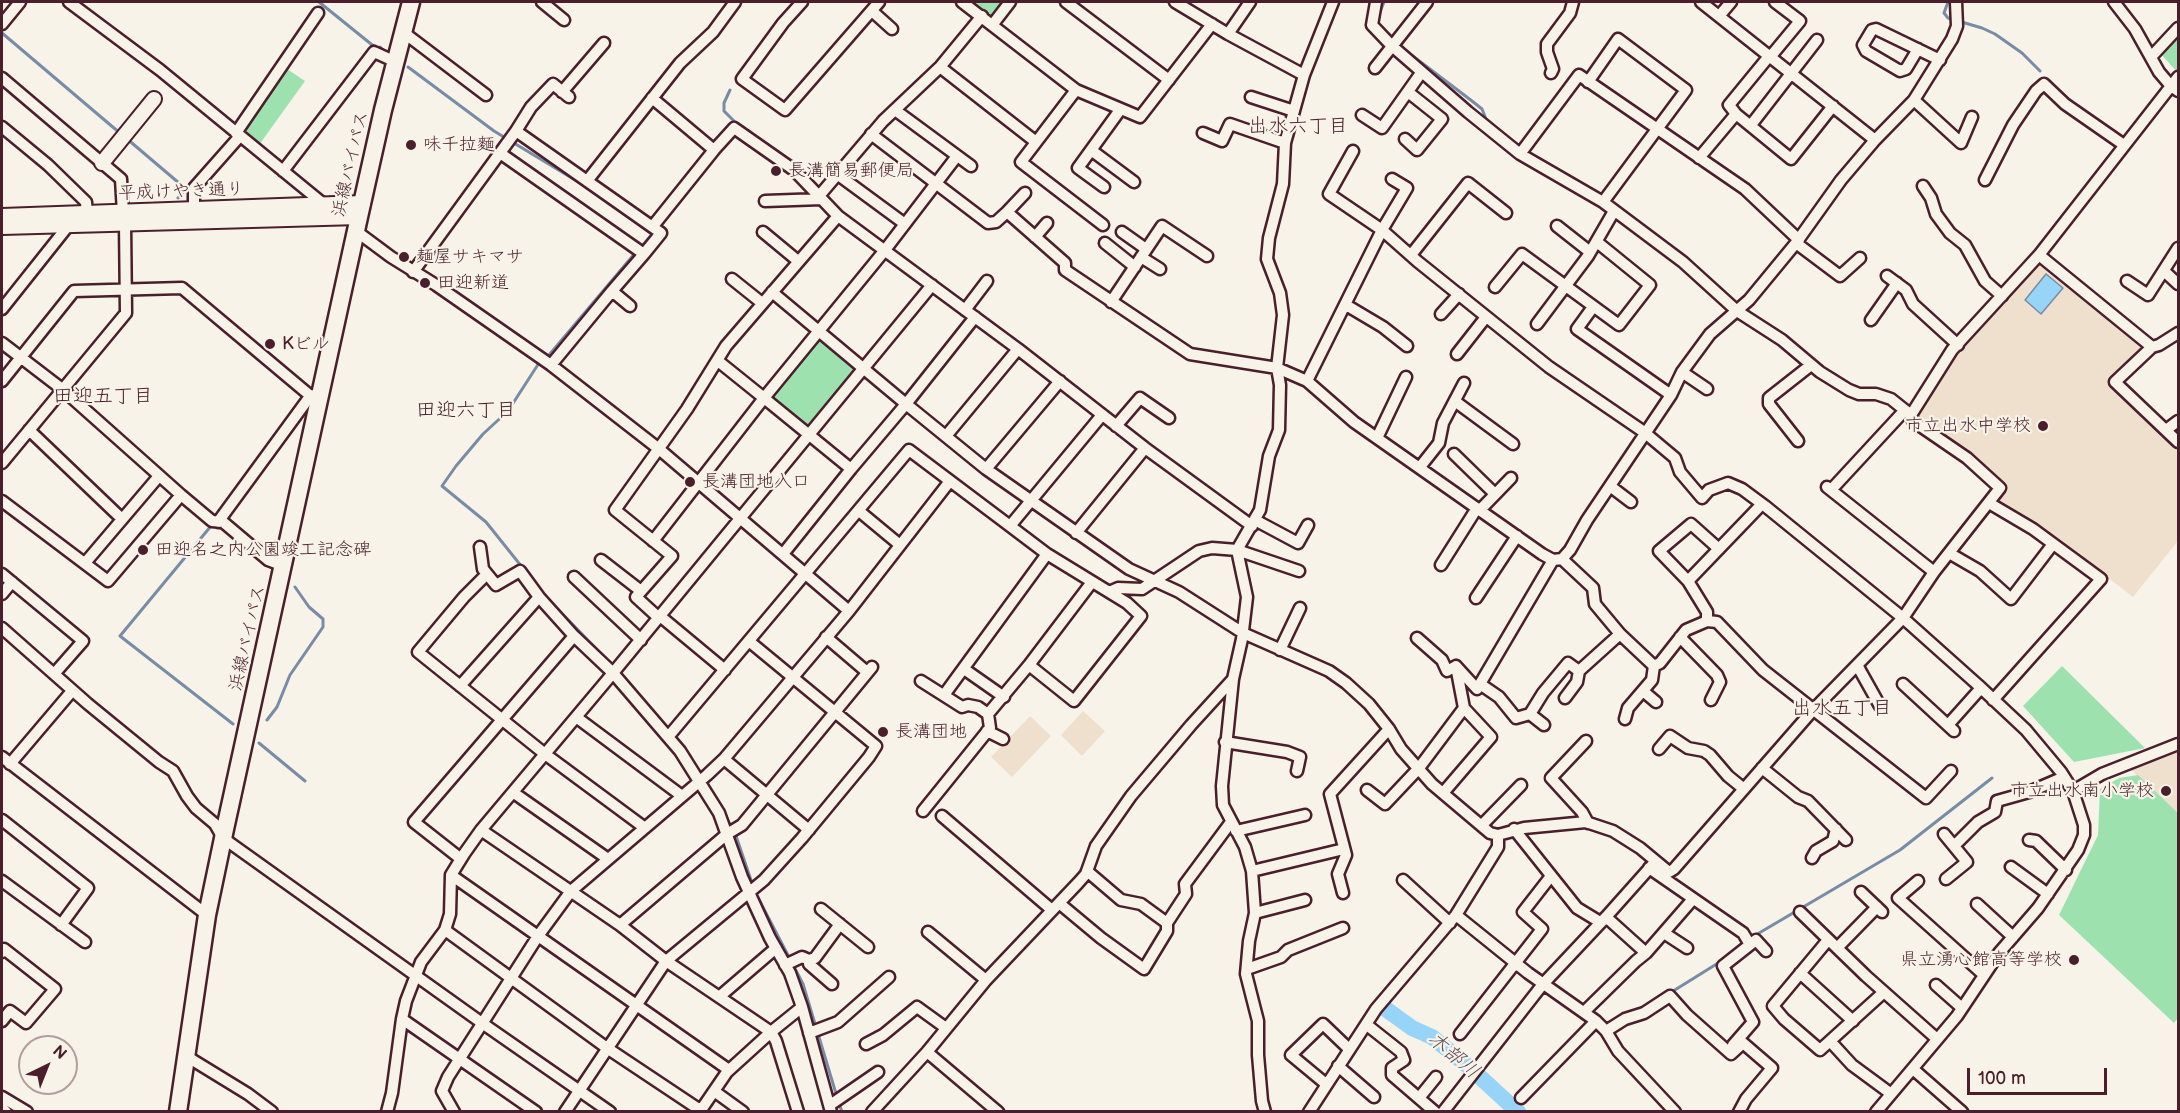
<!DOCTYPE html>
<meta charset="utf-8">
<style>
body{margin:0}
#map{position:relative;width:2180px;height:1113px;overflow:hidden;background:#f7f3e8;font-family:"Balsamiq Sans",sans-serif}
canvas{display:block}
.frame{position:absolute;inset:0;border:3px solid #4a1f2b;pointer-events:none}
.north{position:absolute;left:18px;top:1035px;width:60px;height:60px;box-sizing:border-box;background:#f7f3e8;border:2px solid #b29e9c;border-radius:50%;rotate:43deg;font-size:16px;font-weight:700;line-height:24px;text-align:center;color:#4a1f2b}
.north::after{content:'';display:block;margin:auto;width:21px;height:27px;background:#4a1f2b;clip-path:polygon(50% 0,100% 100%,50% 72%,0 100%)}
.scale{position:absolute;left:1967px;top:1068px;width:140px;height:27px;box-sizing:border-box;border:3px solid #4a1f2b;border-top:0;padding-left:8px;font-size:18px;line-height:21px;white-space:nowrap;color:#4a1f2b;-webkit-text-stroke:4px #f7f3e8;paint-order:stroke}
</style>
<div id="map">
<canvas width="2180" height="1113"></canvas>
<div class="frame"></div>
<div class="north">N</div>
<div class="scale">100 m</div>
</div>
<script>
const ctx = document.querySelector('canvas').getContext('2d');
ctx.lineJoin = 'round';
function fillPath(path, color) { ctx.fillStyle = color; ctx.fill(path, 'evenodd'); }
const toPath = rows => new Path2D(rows.map(r => 'M' + r).join(''));
function strokePath(path, color, width, dash) { ctx.strokeStyle = color; ctx.lineWidth = width; ctx.lineCap = dash ? 'butt' : 'round'; ctx.setLineDash(dash || []); ctx.stroke(path); }
function label(font, color, halo, rows, align = 'center') {
  ctx.font = font + ' "Balsamiq Sans","Klee One",sans-serif'; ctx.lineWidth = 4.5; ctx.setLineDash([]); ctx.textBaseline = 'middle'; ctx.strokeStyle = halo; ctx.fillStyle = color; for (const [text, x, y, turn = 0] of rows) {
    ctx.save(); ctx.translate(x, y); ctx.rotate((+turn || 0) * Math.PI / 180); ctx.textAlign = isNaN(turn) ? turn : align; if (halo) ctx.strokeText(text, 0, 0); ctx.fillText(text, 0, 0); ctx.restore();
  }
}
const built = toPath([
 [2040,258,2149,349,2111,383,2178,445,2178,541,2133,597,2102,573,2083,563,1994,502,2005,488,1917,418,1948,365,1966,341],
 [1083,711,1105,731,1082,756,1061,735],
 [1030,716,1051,736,1012,777,991,757],
 [2178,751,2178,813,2130,769]
]);
const green = toPath([
 [967,2,1007,2,992,20],
 [2178,34,2178,73,2160,53],
 [287,69,305,81,259,145,241,131],
 [818,334,858,370,807,430,767,397],
 [2062,666,2145,748,2074,762,2023,706],
 [2138,775,2178,813,2178,1018,2174,1023,2059,915,2098,835,2100,789,2119,778]
]);
const water = toPath([
 [2046,274,2063,288,2041,314,2025,300,2046,274]
]);
const stream = toPath([
 [319,2,371,44,378,49,380,47,383,50],
 [1948,2,1944,13,1948,18,1982,28,1995,34,2022,53,2040,71],
 [1378,17,1384,2],
 [2,33,121,134],
 [1397,44,1472,101,1482,109,1486,119,1501,132],
 [408,67,494,131,590,189],
 [730,90,724,103,724,111,735,122,735,125],
 [126,138,186,189,178,198],
 [620,210,652,234],
 [661,225,698,178],
 [641,247,654,232],
 [211,526,120,636,233,724],
 [615,668,546,597,486,522,442,486,456,466,483,434,508,411,539,363,549,355,636,252],
 [267,720,277,707,290,675,323,627,323,619,309,607,295,587],
 [259,743,305,781],
 [690,758,702,775],
 [725,814,731,827],
 [735,833,753,886],
 [755,892,803,984,837,1097],
 [1754,936,1900,850,1992,778],
 [1670,993,1723,960],
 [1627,1013,1640,1009],
 [839,1103,842,1112]
]);
const river = toPath([
 [1383,1007,1412,1028,1432,1037,1468,1066,1518,1112]
]);
const minor = toPath([
 [69,2,160,70,326,206],
 [542,2,564,20],
 [802,2,783,23,742,79,785,110,879,2],
 [962,2,1076,90,1140,117,1212,24],
 [1066,2,1169,80],
 [1175,2,1228,34,1304,75],
 [1701,2,1875,140],
 [2114,2,2135,29,2159,72,2171,86,2178,91],
 [872,11,892,29],
 [1720,15,1731,2],
 [2,24,20,2],
 [993,24,1010,2],
 [403,32,486,95],
 [1228,34,1250,2],
 [1918,49,1906,69,1900,71,1866,51,1863,45,1872,30,1876,29,1940,60],
 [1771,56,1800,21,1775,2],
 [2151,57,2178,28],
 [940,67,1036,142],
 [1375,68,1427,2],
 [1551,73,1553,69,1547,52,1547,44,1570,13,1573,2],
 [2,78,121,179,123,213],
 [1588,82,1618,39,1686,90,1603,202],
 [1076,90,1021,162,1103,225],
 [562,92,604,43],
 [1251,97,1294,111],
 [652,98,714,150,653,226],
 [1914,100,1961,143,1972,117],
 [895,110,971,166],
 [1736,114,1729,105,1770,55],
 [1362,115,1382,128,1421,73],
 [1751,125,1817,40],
 [2,127,48,165,86,202,87,214],
 [516,131,531,107,553,84,569,97],
 [236,133,318,13],
 [1203,133,1222,141,1230,124,1285,143],
 [871,134,988,223,996,222,1007,212,1065,263,1065,270,1190,354,1277,368,1307,381,1354,422,1542,554,1553,560,1562,559,1593,588,1595,604,1620,634,1654,666,1660,663,1686,630,1707,621,1717,622,1763,670,1926,798,1951,771],
 [1405,139,1417,150,1442,119,1408,92],
 [714,150,734,128,794,170,838,216],
 [1091,150,1134,182],
 [1353,151,1329,194,1382,230,1407,188,1392,179],
 [500,153,644,254,612,291,551,365],
 [1520,154,1579,75,1745,189,1799,240],
 [957,156,885,250,764,398,851,469,906,404,986,469,1129,569,1179,592,1243,633,1329,671,1346,683,1369,704,1389,729,1401,749,1432,784,1490,833,1498,835,1524,828,1586,822,1613,831,1640,848,1669,872,1674,869,1813,710,1903,618,1934,572,2000,488,1967,458,1913,421,1911,415,1891,399,1876,394,1859,394,1849,390,1820,372,1782,340,1737,311,1683,262,1603,202,1520,154,1468,112,1392,46,1372,25,1376,2],
 [1699,158,1736,114,1791,159,1833,106],
 [283,171,374,52,396,62],
 [837,174,905,224],
 [1985,180,2013,125,2036,91,2044,84,2065,104,2124,145],
 [587,181,680,63,713,32,735,2],
 [1923,186,1931,198,1936,214,1950,233,1965,245,1985,281,2002,296],
 [1104,187,1078,168,1120,110],
 [819,196,883,121,940,67,982,16],
 [765,201,822,199],
 [194,210,194,188,240,136],
 [1007,212,1025,193],
 [1557,226,1590,252],
 [356,231,391,257,436,285,551,365,659,449,849,611],
 [763,232,798,261],
 [1122,232,1146,249],
 [1035,237,1047,223],
 [1105,243,1135,267],
 [1796,243,1840,276,1860,258],
 [1411,255,1468,183,1506,213],
 [2039,255,2152,347,2159,345,2178,333],
 [1141,257,1160,269],
 [2164,271,2178,284],
 [413,272,516,131,661,233,644,254],
 [1887,276,1906,290,1913,304,1958,345],
 [732,279,762,303],
 [2127,281,2148,295,2178,248],
 [1495,287,1522,254,1619,325,1650,285,1597,242],
 [612,291,630,306],
 [772,292,906,404,975,317],
 [1111,302,1162,226,1207,256],
 [1346,305,1383,327,1407,346],
 [1593,307,1577,329,1671,395],
 [2,309,68,226],
 [965,310,987,281],
 [1441,314,1459,294],
 [1871,320,1897,283],
 [1537,324,1588,256,1614,211],
 [2,343,62,389,181,495,212,521,223,522,268,560,284,566],
 [2152,347,2115,382,2178,442],
 [1457,354,1486,317],
 [1682,372,1707,389],
 [2,381,74,291,182,288,319,403],
 [1307,381,1382,230,1417,261,1549,367,1644,432,1675,458,1680,472,1702,498,1709,490,1728,483,1742,489,1765,506,1903,618,1978,685,2026,730,2061,772,2073,791,2084,825,2084,835,2078,850,2038,908,1999,953,1957,1016,1876,1112],
 [1456,402,1513,444],
 [1911,415,1952,350,2039,255,2178,77],
 [1116,426,1140,398,1169,418],
 [29,430,122,519],
 [2166,430,2178,421],
 [946,436,1018,349],
 [1377,438,1406,377],
 [1798,441,1769,404,1769,398,1811,365],
 [1454,454,1495,494],
 [2,463,126,313,125,223],
 [1420,467,1439,443,1443,423,1464,383],
 [986,469,1060,381],
 [1610,486,1631,502],
 [1827,487,1934,572],
 [1831,490,1905,410],
 [2,501,108,581,181,495],
 [1989,503,2033,529,2101,579,1993,700],
 [1480,510,1511,478],
 [859,511,900,545],
 [1255,520,1298,543,1308,525],
 [218,522,311,395],
 [1076,533,1145,448],
 [653,541,764,398,718,361],
 [480,547,483,569,496,585,520,571,539,597,574,636,613,673,680,751,719,813,742,877,770,938,790,973,802,1007,831,1112],
 [1949,553,1980,571,2011,599,2053,544],
 [783,554,851,469],
 [1047,554,1010,526,1102,415],
 [1562,559,1570,550,1587,520,1671,395,1682,372,1710,334,1749,300,1796,243,1841,180,1875,140,1914,100,1952,39,1957,26,1956,2],
 [601,560,641,591],
 [85,563,159,476],
 [1441,565,1477,508],
 [2,574,83,641,54,674],
 [487,574,464,597,418,652,545,754,645,828],
 [574,577,641,640],
 [1688,581,1762,504],
 [1109,592,1118,588,1142,589,1199,551,1212,548,1237,550,1299,571],
 [2,594,12,582],
 [1476,598,1517,536],
 [660,616,725,670],
 [659,618,636,597,672,556,615,510,687,409,726,346,838,216,1018,349,1145,448,1252,526],
 [1707,621,1707,612,1688,581,1659,551,1691,524,1719,549],
 [2,628,88,704,159,762,173,771,187,796,196,808,215,824,223,838,482,1023,610,1112],
 [826,637,867,672],
 [1680,637,1717,675,1720,682,1711,700],
 [1417,638,1442,660,1447,671,1456,666],
 [1280,650,1300,608],
 [1029,665,1092,582],
 [1857,665,1880,706],
 [964,669,1004,697],
 [921,681,962,707,968,705,978,707,988,714],
 [1480,684,1499,697,1516,718,1530,714,1543,693,1568,663,1579,671,1620,634],
 [1903,684,1954,731],
 [460,686,539,597],
 [1643,691,1656,702],
 [1565,698,1577,682,1579,671],
 [1530,714,1544,725],
 [576,717,682,796],
 [1625,719,1628,708,1652,680,1654,666],
 [1948,725,1981,688],
 [987,731,1003,739],
 [668,737,909,450,1010,526],
 [1586,741,1551,778,1582,812,1588,823],
 [1225,742,1287,752,1300,757,1297,771],
 [1659,749,1670,736,1688,748,1704,751,1710,755,1728,776,1744,789],
 [2,757,207,915],
 [724,759,809,830],
 [10,764,72,691],
 [1762,768,1798,797,1808,801,1846,840],
 [1367,790,1385,804,1419,768,1464,708,1456,666,1477,689,1553,560],
 [2073,791,2102,774,2178,744],
 [514,793,608,859],
 [1443,793,1491,737,1464,708],
 [923,811,990,728,988,714,1029,665,1074,701,1141,616,1127,603,1047,554,944,695],
 [942,816,1052,910],
 [2,820,88,888,61,925],
 [1482,825,1521,785],
 [1514,829,1577,908,1600,922],
 [481,830,620,925,666,961,771,1032,727,1072,701,1110],
 [1236,831,1305,815],
 [1944,834,1967,862,1946,879],
 [2029,840,2036,841,2066,870],
 [1954,846,1978,822,1995,812,1997,801,2029,792,2064,777],
 [1812,858,1816,851,1833,841,1836,829],
 [461,859,414,822,574,636],
 [2011,867,2048,894],
 [1649,868,1743,933,1749,943],
 [1087,871,1121,900,1141,904,1167,923],
 [1252,871,1344,849],
 [451,875,729,1070],
 [1403,880,1450,923],
 [2,881,85,942],
 [1918,881,1898,898,1984,975],
 [1861,892,1882,912],
 [1343,893,1338,874,1346,855,1330,794,1389,729],
 [1059,903,1101,938,1144,969,1167,931,1167,923,1186,894,1185,884,1231,822],
 [1977,904,2013,937],
 [821,909,868,947],
 [1800,912,1866,976,1937,1039],
 [1255,913,1305,900],
 [1456,915,1528,973,1596,1021,1606,1031,1618,1051,1675,1112],
 [1606,917,1646,953],
 [620,925,727,834,742,825,872,667],
 [445,930,607,1048,703,1112],
 [928,932,986,980],
 [1664,933,1687,948],
 [1828,940,1773,1006,1784,1019,1820,1050,1884,992],
 [1837,948,1877,907],
 [2,952,4,949,55,989,26,1023,10,1011,2,1021],
 [809,960,809,964,832,984],
 [785,965,802,957,809,960,815,958,840,924],
 [1247,969,1281,957,1288,950,1343,928],
 [1800,973,1853,1021],
 [1936,985,1962,1008],
 [719,997,776,948],
 [1584,1012,1636,961,1646,953,1693,899],
 [402,1019,536,1112],
 [1367,1025,1401,1052,1404,1060,1392,1068,1392,1075,1435,1112],
 [1606,1031,1625,1019,1644,1013,1670,996,1687,1015,1731,1054,1743,1043,1772,1068,1746,1099,1739,1112],
 [809,1033,838,1022,889,977],
 [1460,1034,1542,929,1523,912,1551,876],
 [1830,1041,1852,1065,1890,1093],
 [866,1044,883,1035,917,1007,946,1028],
 [1733,1045,1753,1022,1723,966,1756,940,1766,951],
 [927,1052,998,1112],
 [186,1056,248,1094,272,1112],
 [1338,1066,1374,1097],
 [1913,1069,1962,1112],
 [1326,1084,1291,1055,1323,1024,1349,1049],
 [714,1091,743,1112],
 [2,1097,27,1112],
 [1419,1098,1436,1077],
 [1521,1098,1596,1021],
 [830,1105,878,1072],
 [2,1108,6,1112],
 [387,1112,392,1093,402,1019,406,1001,421,962,445,930,450,914,451,875,464,854,481,830,613,673,932,285],
 [454,1112,442,1091,448,1077,538,936,571,891,707,775,724,759,849,611,950,481],
 [565,1112,666,961,764,880,802,838,869,757,876,746,750,642],
 [798,1112,776,1041,771,1032,802,1007],
 [872,1112,927,1052,986,980,1078,883,1086,874,1096,846,1131,796,1191,725,1233,679],
 [1265,1112,1262,1101,1258,1055,1258,1021,1246,974,1249,941,1255,913,1252,871,1245,847,1223,805,1222,786,1233,679,1242,639,1247,597,1237,550,1260,510,1269,456,1279,430,1280,385,1277,368,1283,315,1280,293,1267,259,1269,238,1283,184,1285,143,1304,75,1333,2],
 [1309,1112,1376,1009,1456,915,1498,847,1498,835],
 [1443,1112,1543,984,1606,917,1655,862]
]);
const tertiary = toPath([
 [102,163,154,99],
 [2,216,363,203],
 [2,227,359,217]
]);
const trunk = toPath([
 [178,1112,207,915,225,829,359,217,383,110,411,2]
]);
const markers = [
 [411,145,6,"#4a1f2b"],
 [776,171,6,"#4a1f2b"],
 [404,257,6,"#4a1f2b"],
 [425,283,6,"#4a1f2b"],
 [270,344,6,"#4a1f2b"],
 [2043,426,6,"#4a1f2b"],
 [690,482,6,"#4a1f2b"],
 [143,550,6,"#4a1f2b"],
 [883,732,6,"#4a1f2b"],
 [2166,791,6,"#4a1f2b"],
 [2074,960,6,"#4a1f2b"]
];
const poiNames = [
 ["味千拉麵",423,145],
 ["長溝簡易郵便局",788,171],
 ["麺屋サキマサ",416,257],
 ["田迎新道",437,283],
 ["Kビル",282,344],
 ["市立出水中学校",2031,426,"right"],
 ["長溝団地入口",702,482],
 ["田迎名之内公園竣工記念碑",155,550],
 ["長溝団地",895,732],
 ["市立出水南小学校",2154,791,"right"],
 ["県立湧心館高等学校",2062,960,"right"]
];
const streetNames = [
 ["浜線バイパス",351,164,-77],
 ["平成けやき通り",181,192,-2],
 ["浜線バイパス",248,638,-77]
];
const neighbourhoodNames = [
 ["出水六丁目",1298,127],
 ["田迎五丁目",103,397],
 ["田迎六丁目",466,411],
 ["出水五丁目",1842,709]
];
const waterNames = [
 ["木部川",1453,1056,40]
];
fillPath(built, '#efe0cd');
fillPath(green, '#9de2ae');
fillPath(water, '#97d4f8');
strokePath(water, '#788ca6', 1.5);
strokePath(stream, '#788ca6', 3);
strokePath(river, '#97d4f8', 16);
strokePath(minor, '#4a1f2b', 15);
strokePath(tertiary, '#4a1f2b', 18);
strokePath(trunk, '#4a1f2b', 21);
strokePath(minor, '#f7f3e8', 10);
strokePath(tertiary, '#f7f3e8', 14);
strokePath(trunk, '#f7f3e8', 16);
for (const [x, y, r, color] of markers) { const dot = new Path2D(); dot.arc(x, y, r, 0, 2 * Math.PI); ctx.fillStyle = color; ctx.fill(dot); strokePath(dot, '#f7f3e8', 2); }
label('18px', '#4a1f2b', '#f7f3e8', poiNames, 'left');
label('18px', '#4a1f2b', '#f7f3e8', streetNames);
label('20px', '#4a1f2b', '#f7f3e8', neighbourhoodNames);
label('italic 20px', '#5d4c5e', '#f7f3e8', waterNames);
</script>
